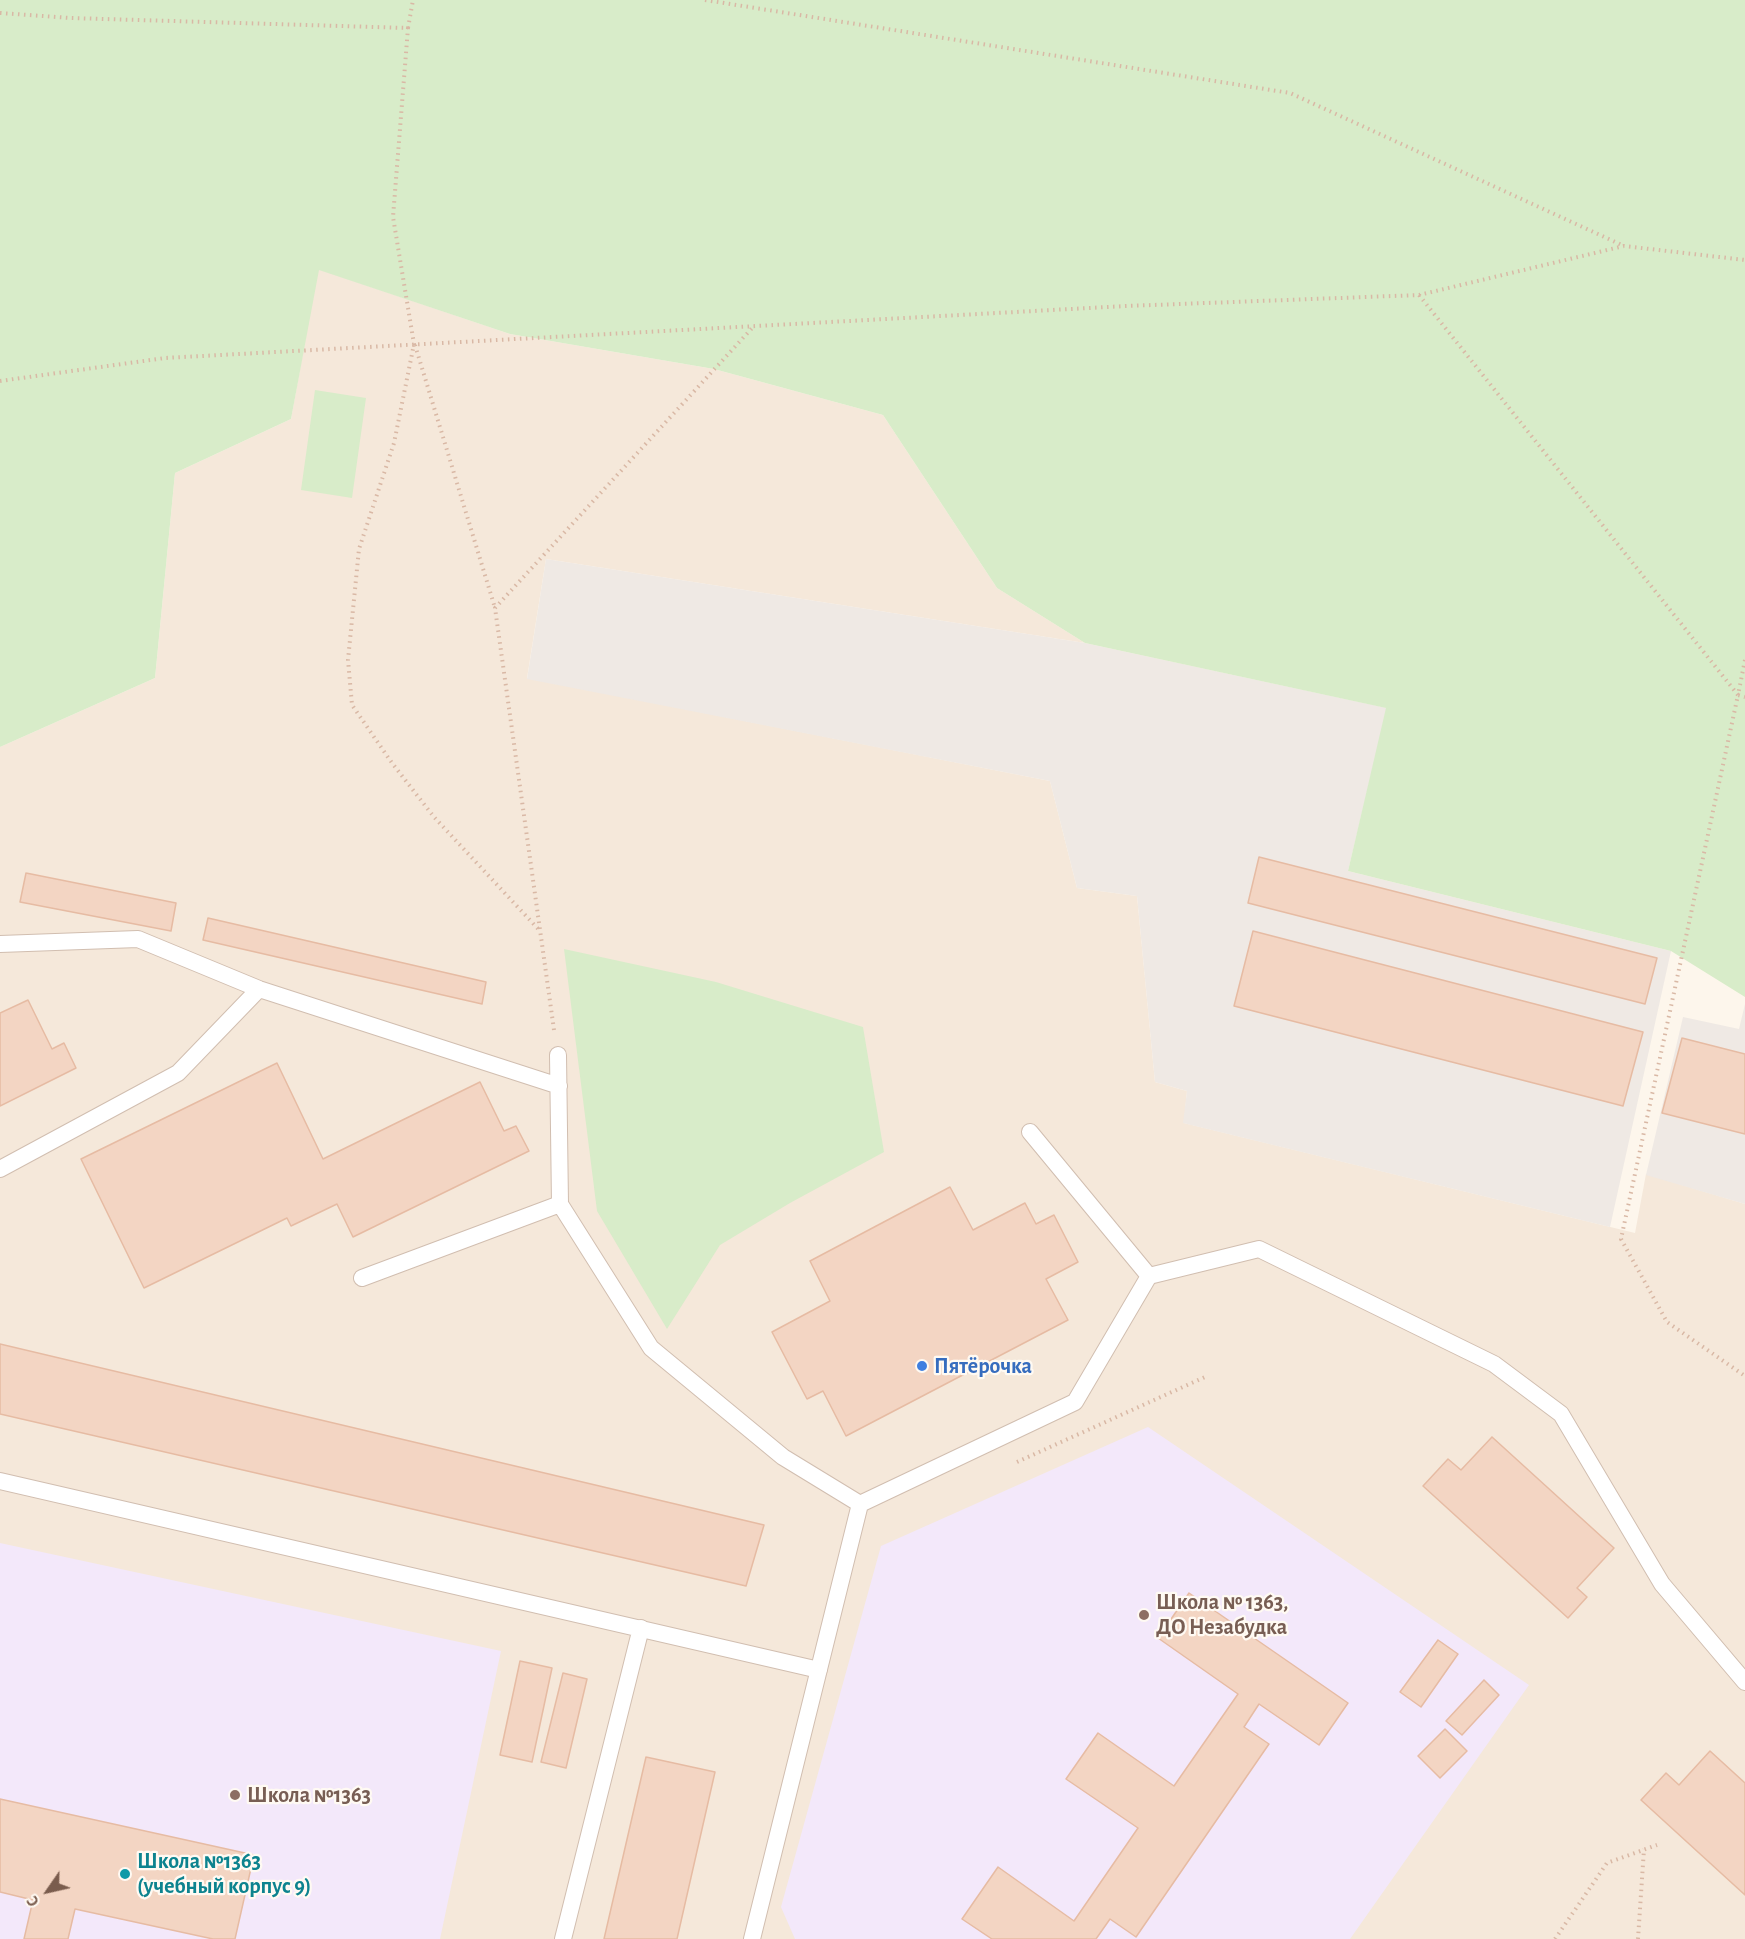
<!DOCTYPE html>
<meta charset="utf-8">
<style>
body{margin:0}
#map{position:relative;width:1745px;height:1939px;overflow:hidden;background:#fdf6ec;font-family:"Alegreya Sans",sans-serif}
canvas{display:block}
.north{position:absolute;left:18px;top:1861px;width:60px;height:60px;-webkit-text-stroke:4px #fffaf3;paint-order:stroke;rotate:236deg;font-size:16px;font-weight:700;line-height:24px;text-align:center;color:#7a5c4d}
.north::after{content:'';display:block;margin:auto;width:21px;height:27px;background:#7a5c4d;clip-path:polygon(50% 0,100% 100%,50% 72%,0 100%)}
</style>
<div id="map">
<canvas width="1745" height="1939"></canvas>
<div class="north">С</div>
</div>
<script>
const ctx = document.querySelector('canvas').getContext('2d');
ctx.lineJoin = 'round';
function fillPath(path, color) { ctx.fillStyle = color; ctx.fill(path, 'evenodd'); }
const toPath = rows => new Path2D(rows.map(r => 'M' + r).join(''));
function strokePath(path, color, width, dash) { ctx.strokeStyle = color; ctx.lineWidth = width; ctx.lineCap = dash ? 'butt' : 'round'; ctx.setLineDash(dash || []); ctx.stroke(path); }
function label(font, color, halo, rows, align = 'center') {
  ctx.font = font + ' "Alegreya Sans",sans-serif'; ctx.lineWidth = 4.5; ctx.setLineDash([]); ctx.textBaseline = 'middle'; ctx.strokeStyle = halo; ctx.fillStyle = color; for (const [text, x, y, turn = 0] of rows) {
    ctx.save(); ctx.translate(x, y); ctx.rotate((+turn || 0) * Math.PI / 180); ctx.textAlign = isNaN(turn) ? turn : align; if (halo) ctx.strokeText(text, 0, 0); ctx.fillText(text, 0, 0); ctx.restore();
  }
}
const residential = toPath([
 [318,269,510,334,714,369,883,415,997,588,1085,643,546,559,527,678,1050,781,1077,888,1137,896,1155,1082,1187,1091,1184,1123,1635,1233,1646,1174,1745,1204,1745,1939,0,1939,0,747,155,678,175,473,291,419]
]);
const industrial = toPath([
 [546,559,1085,643,1387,708,1348,871,1671,951,1610,1227,1183,1123,1187,1091,1155,1082,1137,896,1077,888,1050,781,527,679],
 [1745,1004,1745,1204,1646,1175,1683,1017,1739,1029]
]);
const education = toPath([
 [1148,1427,1529,1685,1350,1939,795,1939,781,1907,881,1546],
 [0,1543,501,1651,440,1939,0,1939]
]);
const green = toPath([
 [0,0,1745,0,1745,997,1671,951,1348,871,1386,708,1085,643,997,588,883,415,714,369,510,334,319,270,291,419,175,473,155,678,0,747],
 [315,390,366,398,352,498,301,490],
 [564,949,716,982,863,1027,884,1152,790,1203,720,1245,667,1329,597,1211]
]);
const building = toPath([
 [1259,857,1657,958,1645,1004,1248,903,1259,857],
 [26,873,176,903,171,931,20,902,26,873],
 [208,918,486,982,482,1004,203,940,208,918],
 [1253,931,1643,1032,1623,1106,1234,1006,1253,931],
 [28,1000,52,1049,64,1043,76,1068,0,1106,0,1013,28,1000],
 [1682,1038,1745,1054,1745,1134,1662,1113,1682,1038],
 [277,1063,323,1159,480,1082,504,1131,516,1126,529,1151,353,1237,337,1204,291,1226,287,1218,144,1288,81,1159,277,1063],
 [950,1187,973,1230,1025,1203,1036,1224,1054,1215,1078,1262,1046,1279,1068,1320,846,1436,823,1391,807,1399,772,1332,830,1301,810,1261,950,1187],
 [0,1344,764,1525,746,1586,0,1414,0,1344],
 [1492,1437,1614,1548,1577,1588,1587,1597,1568,1618,1423,1486,1448,1459,1461,1470,1492,1437],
 [1189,1593,1348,1703,1319,1745,1259,1704,1244,1727,1269,1744,1136,1937,1110,1919,1096,1939,992,1939,962,1919,998,1867,1074,1921,1138,1828,1066,1779,1098,1733,1174,1786,1238,1694,1158,1638,1189,1593],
 [1438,1640,1458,1654,1421,1707,1400,1692,1438,1640],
 [520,1661,552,1668,532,1762,500,1755,520,1661],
 [563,1673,587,1679,566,1768,541,1762,563,1673],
 [1484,1680,1499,1695,1462,1735,1446,1721,1484,1680],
 [1445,1729,1467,1751,1440,1778,1418,1756,1445,1729],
 [1710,1751,1745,1783,1745,1895,1641,1800,1666,1773,1679,1785,1710,1751],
 [646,1757,715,1772,677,1939,604,1939,646,1757],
 [0,1799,254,1855,235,1939,213,1939,75,1909,68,1939,24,1939,33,1900,0,1892,0,1799]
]);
const path = toPath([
 [705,0,1290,93,1624,246],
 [0,13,71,18,408,28,393,217,414,344,394,443,359,549,348,660,352,705,392,763,434,817,541,932],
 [408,28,413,0],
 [1419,295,1738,695,1621,1239,1667,1322,1745,1376],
 [415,345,495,608],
 [0,381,165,358,1126,306,1419,295,1624,246,1745,260],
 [1745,660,1738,695,1745,697],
 [554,1030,495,608,754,326],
 [1017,1462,1205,1377],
 [1555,1939,1607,1863,1657,1845],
 [1638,1939,1644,1849]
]);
const lane = toPath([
 [0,944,138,939,259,989,559,1086],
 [558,1055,560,1204,651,1348,783,1457,860,1504,752,1939],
 [1030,1132,1149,1276],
 [0,1169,178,1073,259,989],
 [362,1278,560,1204],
 [0,1481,819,1670],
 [860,1504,1075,1402,1149,1276,1259,1249,1494,1364,1561,1414,1662,1584,1745,1682],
 [563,1939,641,1628]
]);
const markers = [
 [922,1366,6,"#3f7fe0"],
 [1144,1615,6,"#8d6e63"],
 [235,1795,6,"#8d6e63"],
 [125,1874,6,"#0f9aa8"]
];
const shopNames = [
 ["Пятёрочка",934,1366]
];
const educationNames = [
 ["Школа № 1363,",1156,1602],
 ["ДО Незабудка",1156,1627],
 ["Школа №1363",247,1795]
];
const cultureNames = [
 ["Школа №1363",137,1861],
 ["(учебный корпус 9)",137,1886]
];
fillPath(residential, '#f5e8da');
fillPath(industrial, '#efe9e4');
fillPath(education, '#f3e8fa');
fillPath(green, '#d8ecc9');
fillPath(building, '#f3d5c3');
strokePath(building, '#e6bba3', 1.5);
strokePath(lane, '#d1beb0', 18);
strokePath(path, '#d9b8a5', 4, [1.5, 4.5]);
strokePath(lane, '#fff', 16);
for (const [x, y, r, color] of markers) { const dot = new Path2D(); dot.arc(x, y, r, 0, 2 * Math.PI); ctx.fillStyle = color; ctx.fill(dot); strokePath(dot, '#fffaf3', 2); }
label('bold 22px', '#366cbe', '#fffaf3', shopNames, 'left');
label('bold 22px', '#785e54', '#fffaf3', educationNames, 'left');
label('bold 22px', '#0d838f', '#fffaf3', cultureNames, 'left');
</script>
